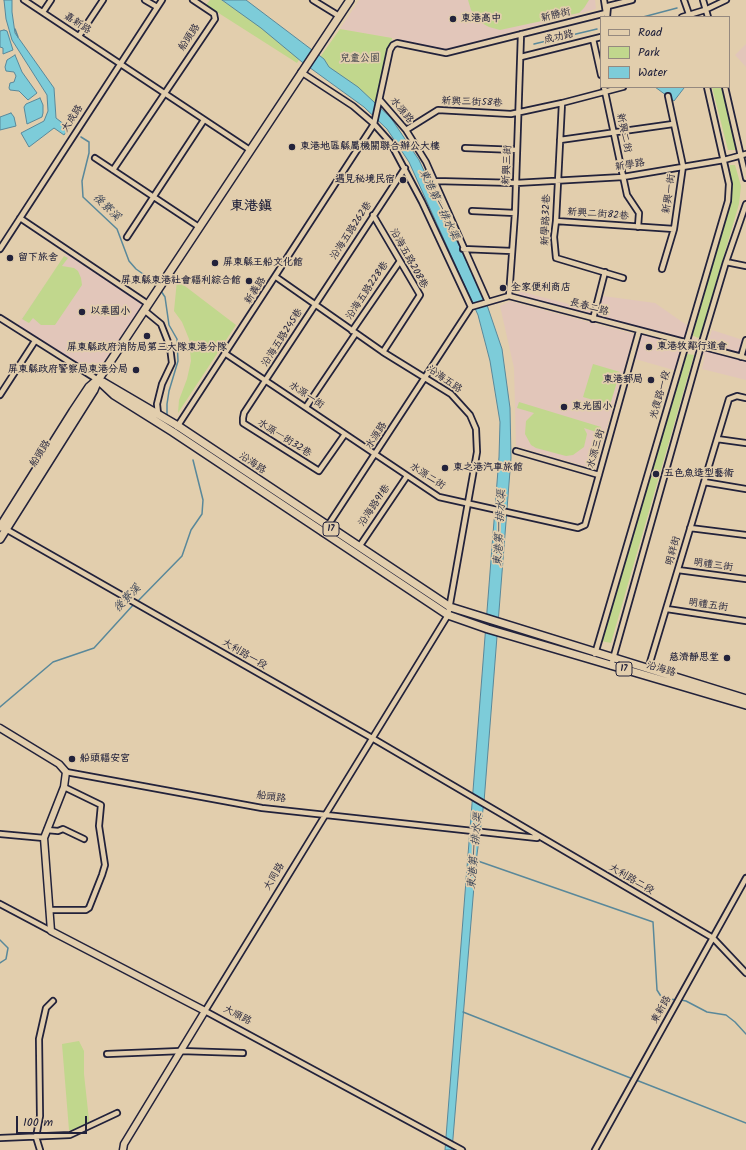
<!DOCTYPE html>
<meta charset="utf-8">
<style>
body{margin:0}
#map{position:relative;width:746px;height:1150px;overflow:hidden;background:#e2cead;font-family:Kalam,sans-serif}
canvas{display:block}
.legend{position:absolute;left:600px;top:16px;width:130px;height:72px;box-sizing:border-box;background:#e2cead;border:1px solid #95897f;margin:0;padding:5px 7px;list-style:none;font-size:12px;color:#22223b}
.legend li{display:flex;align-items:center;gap:8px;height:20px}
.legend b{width:20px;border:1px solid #95897f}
.scale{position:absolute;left:16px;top:1116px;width:71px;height:18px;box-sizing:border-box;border:2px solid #22223b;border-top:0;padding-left:5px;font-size:12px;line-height:14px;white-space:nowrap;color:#22223b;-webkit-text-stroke:3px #e2cead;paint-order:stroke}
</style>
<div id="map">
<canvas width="746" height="1150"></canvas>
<ul class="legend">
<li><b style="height:5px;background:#e2cead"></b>Road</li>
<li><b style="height:11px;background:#c1d78d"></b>Park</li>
<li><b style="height:11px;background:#7dccd9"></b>Water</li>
</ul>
<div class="scale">100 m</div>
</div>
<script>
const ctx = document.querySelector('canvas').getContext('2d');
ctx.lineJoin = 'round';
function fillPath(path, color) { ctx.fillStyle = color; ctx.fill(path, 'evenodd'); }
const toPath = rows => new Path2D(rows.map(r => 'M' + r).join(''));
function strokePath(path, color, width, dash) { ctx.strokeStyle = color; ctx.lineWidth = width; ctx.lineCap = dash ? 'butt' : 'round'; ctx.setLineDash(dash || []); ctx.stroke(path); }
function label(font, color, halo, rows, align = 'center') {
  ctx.font = font + ' Kalam,"LXGW WenKai TC",sans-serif'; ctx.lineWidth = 3.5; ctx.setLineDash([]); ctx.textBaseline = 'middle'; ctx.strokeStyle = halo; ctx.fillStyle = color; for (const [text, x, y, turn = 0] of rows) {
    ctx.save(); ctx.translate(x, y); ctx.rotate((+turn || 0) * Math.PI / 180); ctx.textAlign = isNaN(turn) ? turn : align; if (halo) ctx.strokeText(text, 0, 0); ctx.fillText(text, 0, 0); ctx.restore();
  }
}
const built = toPath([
 [359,0,595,0,596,9,444,50,392,38,340,29],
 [746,44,746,67,735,55],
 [66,254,143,304,96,373,16,327],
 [519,291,599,312,603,296,655,303,688,326,686,337,708,342,712,330,746,341,744,354,746,355,746,380,702,369,705,355,683,349,677,371,628,357,635,333,516,301],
 [510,301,634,334,595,469,516,446,514,368,500,306]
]);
const green = toPath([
 [210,0,221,0,266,29,300,58,297,63,206,5],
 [468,0,589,0,584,8,579,13,500,30,489,27,478,21,471,10],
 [340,29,392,38,377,108,318,60],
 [712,87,724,87,737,150,728,150],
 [730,165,735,165,741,186,739,204,700,337,698,338,692,335,731,203],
 [64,256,68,258,62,266,74,268,78,271,81,278,82,285,55,325,41,325,33,318,29,323,22,319],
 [177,280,236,325,178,413,179,400,187,379,191,361,189,339,182,322,174,311],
 [687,354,694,355,611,643,601,641],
 [593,364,620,372,610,405,583,397],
 [519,402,601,427,599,433,584,428,587,434,584,447,573,455,566,456,536,448,531,445,525,434,526,421,534,413,517,408],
 [79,1041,84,1051,84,1074,89,1120,89,1129,77,1133,69,1130,62,1044]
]);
const water = toPath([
 [4,0,12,0,12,12,15,33,54,88,56,118,69,128,64,135,54,128,29,147,21,133,44,121,48,111,47,95,12,40,6,19,4,0],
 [222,0,246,0,324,59,329,67,358,87,391,118,419,160,487,305,502,349,510,408,511,458,484,802,476,862,452,1150,445,1150,499,457,500,422,490,361,478,315,409,162,387,129,364,107,302,62,261,28,222,0],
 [4,30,7,31,13,50,3,54,3,48,0,47,0,31,4,30],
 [15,55,22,72,37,93,28,100,19,91,10,90,9,88,10,83,14,82,16,76,14,72,6,71,5,67,7,60,15,55],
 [655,87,683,87,684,88,674,101,655,87],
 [40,98,43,105,43,113,42,117,27,124,24,107,26,104,40,98],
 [11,113,14,117,16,126,0,130,0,117,11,113]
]);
const stream = toPath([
 [643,17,677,8],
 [15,29,18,37],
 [534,44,597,29],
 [81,137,89,142,89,153,82,181,83,197,117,229,129,261,136,269,153,281,157,287],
 [161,291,165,297,169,325,177,339,178,361,169,391,167,404,167,416],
 [137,602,182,556,191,530,202,514,203,500,193,460],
 [0,707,53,662,94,648,134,604],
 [475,860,653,922,657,990,662,998,677,1000],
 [0,940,8,948,6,959,0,963],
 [681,1000,686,1001,707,1012,726,1015,735,1022,746,1034],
 [463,1012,633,1079],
 [636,1080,746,1123]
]);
const minor = toPath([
 [24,0,250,150],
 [145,0,157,7],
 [313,0,339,16],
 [684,0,690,17],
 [703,0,708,17],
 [43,12,51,0],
 [607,17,608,6,632,0],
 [682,17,705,10,726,0],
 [79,36,103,0],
 [593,39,601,75],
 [521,57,601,37],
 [301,72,353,106,374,124,390,142,422,202,471,307],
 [604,87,627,195,639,213,638,227],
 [725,87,746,178],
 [380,100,406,130,426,162,488,302],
 [562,103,556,221,554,237,556,258,623,278],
 [406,130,438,110,511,114,562,103,623,87],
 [560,140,673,124],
 [465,148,517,150],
 [95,158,199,227],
 [113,170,215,19,214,14,193,0],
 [435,181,516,183,623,177,724,160,746,154],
 [472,211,515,213],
 [373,215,420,295,383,352],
 [20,218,148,304],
 [556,221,674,229],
 [127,237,204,120],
 [0,249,162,0],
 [463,249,512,251],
 [726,262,746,266],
 [662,269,674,229,683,166,668,96],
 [276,277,383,352,451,394,470,415,476,429,477,452,448,615,205,1011,462,1150],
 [509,296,515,213,521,34],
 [144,310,161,324,170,347,172,363,162,384,157,404,158,414],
 [0,318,98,380],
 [593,319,605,272],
 [352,331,400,261],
 [226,354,439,497,578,528,585,525,639,331],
 [741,357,746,340],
 [0,395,35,341],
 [306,407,356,333],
 [177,427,374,124,390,50,393,45,397,43,446,53,606,13,604,0],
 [345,434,319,471,243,423,243,418,244,413,405,168],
 [717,439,746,443],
 [516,451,599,475],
 [704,482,746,489],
 [4,528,372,738,713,938,746,973],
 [690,528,746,535],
 [323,533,471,307,509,296,746,358],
 [359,547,407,476],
 [678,570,746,579],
 [667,609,746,621],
 [595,654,728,201,729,184,707,87],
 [611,666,703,339,726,262,746,204],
 [648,669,729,399,737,396,746,398],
 [66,772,262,808,537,838],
 [47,830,58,831,63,829,84,839],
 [0,834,44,838],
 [0,904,51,931],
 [50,910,86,910,89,908,102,875,105,865,99,826,101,805,64,787],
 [107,1054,181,1051,243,1053],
 [0,1138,70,1135,117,1113],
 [40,1150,36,1137,40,1116,39,1039,46,1008,53,1001],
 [595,1150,746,878]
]);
const tertiary = toPath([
 [0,728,59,764,66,772,64,787,44,838,51,931,205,1011,124,1144,123,1150]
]);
const secondary = toPath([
 [98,380,350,0]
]);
const primary = toPath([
 [98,380,114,395,173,432,448,615,488,629,746,705],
 [103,382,178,426,450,607,746,699],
 [0,527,73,411,89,387,96,381],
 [0,539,94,390,98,380]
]);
const markers = [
 [453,19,4,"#22223b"],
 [292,147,4,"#22223b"],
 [403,180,4,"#22223b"],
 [10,258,4,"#22223b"],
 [215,263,4,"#22223b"],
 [249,281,4,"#22223b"],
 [503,288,4,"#22223b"],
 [82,312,4,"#22223b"],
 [147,336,4,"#22223b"],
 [649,347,4,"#22223b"],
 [136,370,4,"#22223b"],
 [651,380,4,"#22223b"],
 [564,407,4,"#22223b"],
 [445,468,4,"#22223b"],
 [656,474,4,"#22223b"],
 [727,658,4,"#22223b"],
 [72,759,4,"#22223b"]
];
const shields = [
 [331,529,16],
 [624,669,16]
];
const shieldNames = [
 ["17",331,529],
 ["17",624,669]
];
const streetNames = [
 ["新勝街",556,16,-14],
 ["嘉新路",77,24,33],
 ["船頭路",190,38,-56],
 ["成功路",559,38,-13],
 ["新興三街58巷",472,103,2],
 ["水源路",401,111,50],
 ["大成路",73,119,-57],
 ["新興二街",623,133,78],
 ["新興三街",508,165,-87],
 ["新學路",630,166,-9],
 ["新興一街",670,194,-82],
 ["新興二街82巷",598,215,4],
 ["新學路32巷",547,220,-88],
 ["沿海五路262巷",352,231,-57],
 ["沿海五路208巷",408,259,61],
 ["新義路",256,291,-57],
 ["沿海五路228巷",368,291,-56],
 ["長春二路",589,308,15],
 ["沿海五路245巷",283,338,-57],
 ["沿海五路",444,380,35],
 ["光復路一段",661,395,-74],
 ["水源一街",306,396,34],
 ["水源路",377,436,-57],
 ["水源一街32巷",284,439,32],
 ["水源三街",597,449,-74],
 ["船頭路",41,454,-58],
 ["沿海路",252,464,34],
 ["水源二街",427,477,33],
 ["沿海路91巷",375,506,-56],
 ["明祥街",674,551,-74],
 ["明禮三街",713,566,8],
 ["明禮五街",708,606,8],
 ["大利路一段",244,655,30],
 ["沿海路",661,670,16],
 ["船頭路",271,798,8],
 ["大同路",275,877,-59],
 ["大利路二段",631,880,30],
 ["東新路",662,1010,-61],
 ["大順路",237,1016,28]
];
const poiNames = [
 ["東港高中",461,19],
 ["東港地區縣屬機關聯合辦公大樓",300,147],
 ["遇見秘境民宿",395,180,"right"],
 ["留下旅舍",18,258],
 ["屏東縣王船文化館",223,263],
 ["屏東縣東港社會福利綜合館",241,281,"right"],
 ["全家便利商店",511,288],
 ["以栗國小",90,312],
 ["東港牧鄰行道會",657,347],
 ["屏東縣政府消防局第三大隊東港分隊",147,348,"center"],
 ["屏東縣政府警察局東港分局",128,370,"right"],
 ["東港郵局",643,380,"right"],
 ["東光國小",572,407],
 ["東之港汽車旅館",453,468],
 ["五色魚造型藝術",664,474],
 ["慈濟靜思堂",719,658,"right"],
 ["船頭福安宮",80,759]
];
const parkNames = [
 ["兒童公園",360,59]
];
const waterNames = [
 ["東港第一排水渠",438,205,64],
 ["後寮溪",106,208,44],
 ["東港第一排水渠",501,528,-87],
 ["後寮溪",128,599,-46],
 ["東港第一排水渠",476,851,-85]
];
const districtNames = [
 ["東港鎮",251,208]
];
fillPath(built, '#e2c6ba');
fillPath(green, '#c1d78d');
fillPath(water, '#7dccd9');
strokePath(water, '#59889a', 1);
strokePath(stream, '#59889a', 1.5);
strokePath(minor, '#22223b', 8);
strokePath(tertiary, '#22223b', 9);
strokePath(secondary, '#22223b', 10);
strokePath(primary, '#22223b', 10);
strokePath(minor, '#e2cead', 4.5);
strokePath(tertiary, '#e2cead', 6);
strokePath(secondary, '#e2cead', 7);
strokePath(primary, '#e2cead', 7);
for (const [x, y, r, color] of markers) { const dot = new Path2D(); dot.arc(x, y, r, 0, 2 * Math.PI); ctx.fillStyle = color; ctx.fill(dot); strokePath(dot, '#e2cead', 1.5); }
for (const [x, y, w] of shields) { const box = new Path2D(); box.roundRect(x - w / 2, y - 7, w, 14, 3); ctx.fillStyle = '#e2cead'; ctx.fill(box); strokePath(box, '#22223b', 1); }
label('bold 9px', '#22223b', null, shieldNames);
label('10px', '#22223b', '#e2cead', streetNames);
label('bold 10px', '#22223b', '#e2cead', poiNames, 'left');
label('10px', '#3a3d47', '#e2cead', parkNames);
label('italic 11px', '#303c53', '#e2cead', waterNames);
label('bold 14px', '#22223b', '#e2cead', districtNames);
</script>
